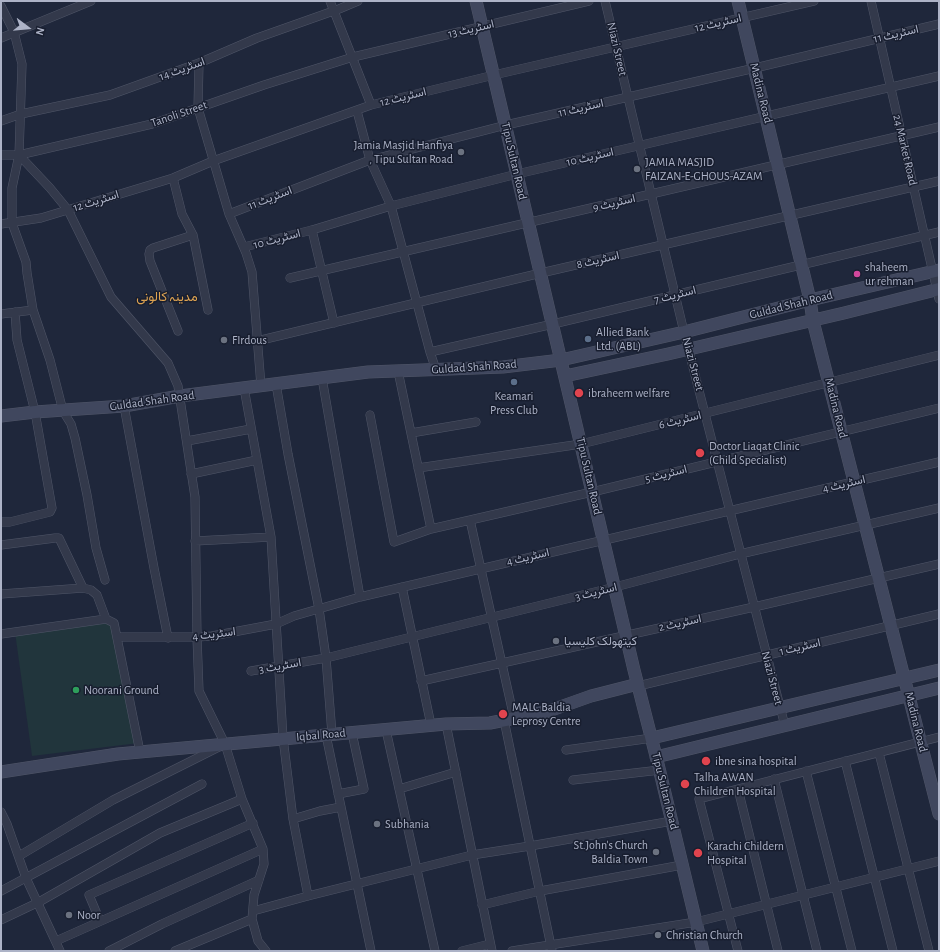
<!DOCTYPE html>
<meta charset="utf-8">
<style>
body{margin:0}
#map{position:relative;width:940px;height:952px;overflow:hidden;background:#1f273b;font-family:"Alegreya Sans",sans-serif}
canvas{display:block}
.frame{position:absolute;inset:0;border:2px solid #adb3c7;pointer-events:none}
.north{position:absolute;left:8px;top:8px;width:40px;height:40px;-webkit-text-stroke:3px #181e2f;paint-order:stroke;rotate:106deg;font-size:11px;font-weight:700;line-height:16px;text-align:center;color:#adb3c7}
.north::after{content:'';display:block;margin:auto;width:14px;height:18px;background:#adb3c7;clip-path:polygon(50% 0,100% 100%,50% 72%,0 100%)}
</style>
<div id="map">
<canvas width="940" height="952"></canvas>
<div class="frame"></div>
<div class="north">N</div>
</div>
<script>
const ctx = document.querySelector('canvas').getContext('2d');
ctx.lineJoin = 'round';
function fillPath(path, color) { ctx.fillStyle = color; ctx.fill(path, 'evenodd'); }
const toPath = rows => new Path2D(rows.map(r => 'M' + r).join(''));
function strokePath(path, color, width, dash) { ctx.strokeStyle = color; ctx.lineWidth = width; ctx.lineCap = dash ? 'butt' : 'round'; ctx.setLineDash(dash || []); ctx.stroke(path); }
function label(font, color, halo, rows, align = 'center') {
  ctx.font = font + ' "Alegreya Sans",Vazirmatn,sans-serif'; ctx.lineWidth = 3; ctx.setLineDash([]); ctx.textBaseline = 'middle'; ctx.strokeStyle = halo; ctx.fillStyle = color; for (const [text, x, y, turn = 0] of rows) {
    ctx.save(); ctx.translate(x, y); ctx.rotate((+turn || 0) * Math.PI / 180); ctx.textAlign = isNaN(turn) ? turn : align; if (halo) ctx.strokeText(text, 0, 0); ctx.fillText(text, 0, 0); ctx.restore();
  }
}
const green = toPath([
 [106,619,114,623,139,743,32,756,15,632]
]);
const street = toPath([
 [330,1,371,105],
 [605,1,684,332,785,726],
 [871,1,939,299],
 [1,6,14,32,22,64,19,155,12,188,12,223,26,262,27,273,33,310,50,360,63,411,71,424,75,438,87,495,96,548,105,580],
 [1,38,91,1],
 [199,63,198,108,229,214,246,253,252,272,261,386],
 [357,111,370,160,391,206,430,352],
 [1,121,21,114,110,95,199,63,257,38,339,9,358,1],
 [1,155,19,155,152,124,264,85,353,57,589,1],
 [19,155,50,188,68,210,111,297,168,363,178,386,195,497,197,637,199,691,225,744,242,799,263,849,264,864,254,895,252,919,258,941,266,951],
 [173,178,182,214,193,235,208,310],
 [229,214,370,160,506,125,755,68,939,24],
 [1,224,41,218,173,178,213,161,371,105,494,75,814,1],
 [312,230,334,323],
 [244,247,312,230,391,206,517,174,939,76],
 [290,278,939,127],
 [1,314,33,310],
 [178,331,150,261,149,254,150,250,153,248,193,235],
 [257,341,541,273,939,181],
 [436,370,430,352,553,324,939,232],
 [398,371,431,529],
 [322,378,360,597],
 [276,384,288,454,319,609,326,658,332,734],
 [244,388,271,537,283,738,293,819,308,896],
 [124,406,154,568,168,638],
 [370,415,394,542,431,529,592,492,939,408],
 [411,433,476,422],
 [187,441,251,429],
 [418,468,581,444,939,355],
 [191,474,257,460],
 [470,520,514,718],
 [1,522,10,522,50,512,52,508,35,412,17,340,15,312],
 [195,541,271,537],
 [1,545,55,538,59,538,83,588],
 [402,587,431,725],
 [1,594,83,588,91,590,97,595,106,619],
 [1,634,106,619,114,623,140,752],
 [117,637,197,637,212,636,276,624,294,616,360,597,939,462],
 [251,671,326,658,615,587,740,554,939,508],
 [421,681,754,607,939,564],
 [638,686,939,614],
 [504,720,552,951],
 [446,724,492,951],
 [386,730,435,951],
 [326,735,371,951],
 [566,750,652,738],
 [879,753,929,951],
 [845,761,893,951],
 [806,771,852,951],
 [774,779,817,951],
 [573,780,660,770],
 [399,789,456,772],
 [738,789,778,951],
 [338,794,364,789,352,733],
 [1,812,7,824,26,878,60,951],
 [293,819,320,811,341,807],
 [19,856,113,800,219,747],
 [1,891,202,784],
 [482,905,540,891,682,865],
 [253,911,308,896,472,855,530,846,672,821],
 [1,920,39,902,160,833,242,799],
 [100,921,89,895,253,823],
 [56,941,263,849],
 [109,951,162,924,259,880],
 [175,951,252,919],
 [462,951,490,944],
 [512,951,696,922,939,861],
 [738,951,699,799,939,737]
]);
const secondary = toPath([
 [476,1,634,670,658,764,703,951],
 [738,1,810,300,813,321,939,814],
 [565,376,668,354,844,313,939,289],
 [1,416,35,412,124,406,180,396,368,372,503,367,561,360,684,332,810,300,939,270],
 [652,738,939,670],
 [656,757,939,688],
 [1,772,118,754,446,724,490,723,546,712,591,696,638,684]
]);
const markers = [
 [461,152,4,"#6b7280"],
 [637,169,4,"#6b7280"],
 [857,274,4,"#d1479c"],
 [588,339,4,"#5c6f8a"],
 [224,340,4,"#6b7280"],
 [514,382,4,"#5c6f8a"],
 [579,393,5,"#e0444e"],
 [700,453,5,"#e0444e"],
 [556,641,4,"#6b7280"],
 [76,690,4,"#2e9e5b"],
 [503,714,5,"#e0444e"],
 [706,761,5,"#e0444e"],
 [685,784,5,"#e0444e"],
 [377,824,4,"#6b7280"],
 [656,852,4,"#6b7280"],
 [698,853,5,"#e0444e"],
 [69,915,4,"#6b7280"],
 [658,935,4,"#6b7280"]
];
const streetNames = [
 ["اسٹریٹ 12",718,23,-13],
 ["اسٹریٹ 13",471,29,-13],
 ["اسٹریٹ 11",896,34,-13],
 ["Niazi Street",617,49,77],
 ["اسٹریٹ 14",182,69,-20],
 ["Madina Road",761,93,76],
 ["اسٹریٹ 12",403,97,-14],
 ["اسٹریٹ 11",581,108,-13],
 ["Tanoli Street",179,114,-19],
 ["24 Market Road",905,150,77],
 ["اسٹریٹ 10",590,157,-13],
 ["Tipu Sultan Road",514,161,77],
 ["اسٹریٹ 11",270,198,-21],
 ["اسٹریٹ 12",96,201,-17],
 ["اسٹریٹ 9",614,203,-13],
 ["اسٹریٹ 10",277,239,-15],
 ["اسٹریٹ 8",598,260,-13],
 ["اسٹریٹ 7",675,295,-14],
 ["Guldad Shah Road",791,305,-14],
 ["Niazi Street",693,364,75],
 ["Guldad Shah Road",474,367,-4],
 ["Guldad Shah Road",152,401,-8],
 ["Madina Road",836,408,76],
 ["اسٹریٹ 6",680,420,-14],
 ["اسٹریٹ 5",666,474,-14],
 ["Tipu Sultan Road",589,476,77],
 ["اسٹریٹ 4",844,484,-13],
 ["اسٹریٹ 4",528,557,-13],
 ["اسٹریٹ 3",596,592,-14],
 ["اسٹریٹ 2",680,623,-12],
 ["اسٹریٹ 4",214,634,-7],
 ["اسٹریٹ 1",800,647,-13],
 ["اسٹریٹ 3",280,666,-10],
 ["Niazi Street",772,678,75],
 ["Madina Road",916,722,76],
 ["Iqbal Road",321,735,-5],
 ["Tipu Sultan Road",665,791,76]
];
const poiNames = [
 ["Jamia Masjid Hanfiya",453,145,"right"],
 [", Tipu Sultan Road",453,159,"right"],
 ["JAMIA MASJID",645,162],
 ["FAIZAN-E-GHOUS-AZAM",645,176],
 ["shaheem",865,267],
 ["ur rehman",865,281],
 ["Allied Bank",596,332],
 ["Ltd. (ABL)",596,346],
 ["FIrdous",232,340],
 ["ibraheem welfare",588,393],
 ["Keamari",514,396,"center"],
 ["Press Club",514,410,"center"],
 ["Doctor Liaqat Clinic",709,446],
 ["(Child Specialist)",709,460],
 ["کیتھولک کلیسیا",564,641],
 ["Noorani Ground",84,690],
 ["MALC Baldia",512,707],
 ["Leprosy Centre",512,721],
 ["ibne sina hospital",715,761],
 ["Talha AWAN",694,777],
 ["Children Hospital",694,791],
 ["Subhania",385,824],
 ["St.John's Church",648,845,"right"],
 ["Baldia Town",648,859,"right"],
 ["Karachi Childern",707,846],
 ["Hospital",707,860],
 ["Noor",77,915],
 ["Christian Church",666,935]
];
const neighbourhoodNames = [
 ["مدینہ کالونی",167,297]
];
fillPath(green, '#21353c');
strokePath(street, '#505668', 9);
strokePath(secondary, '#505668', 13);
strokePath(street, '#33394b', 8);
strokePath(secondary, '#40475e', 12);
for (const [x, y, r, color] of markers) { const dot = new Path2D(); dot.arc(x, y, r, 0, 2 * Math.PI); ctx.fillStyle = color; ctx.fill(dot); strokePath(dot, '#181e2f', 1.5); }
label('12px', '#adb3c7', '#181e2f', streetNames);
label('12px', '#adb3c7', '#181e2f', poiNames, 'left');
label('13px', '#dda352', '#181e2f', neighbourhoodNames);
</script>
